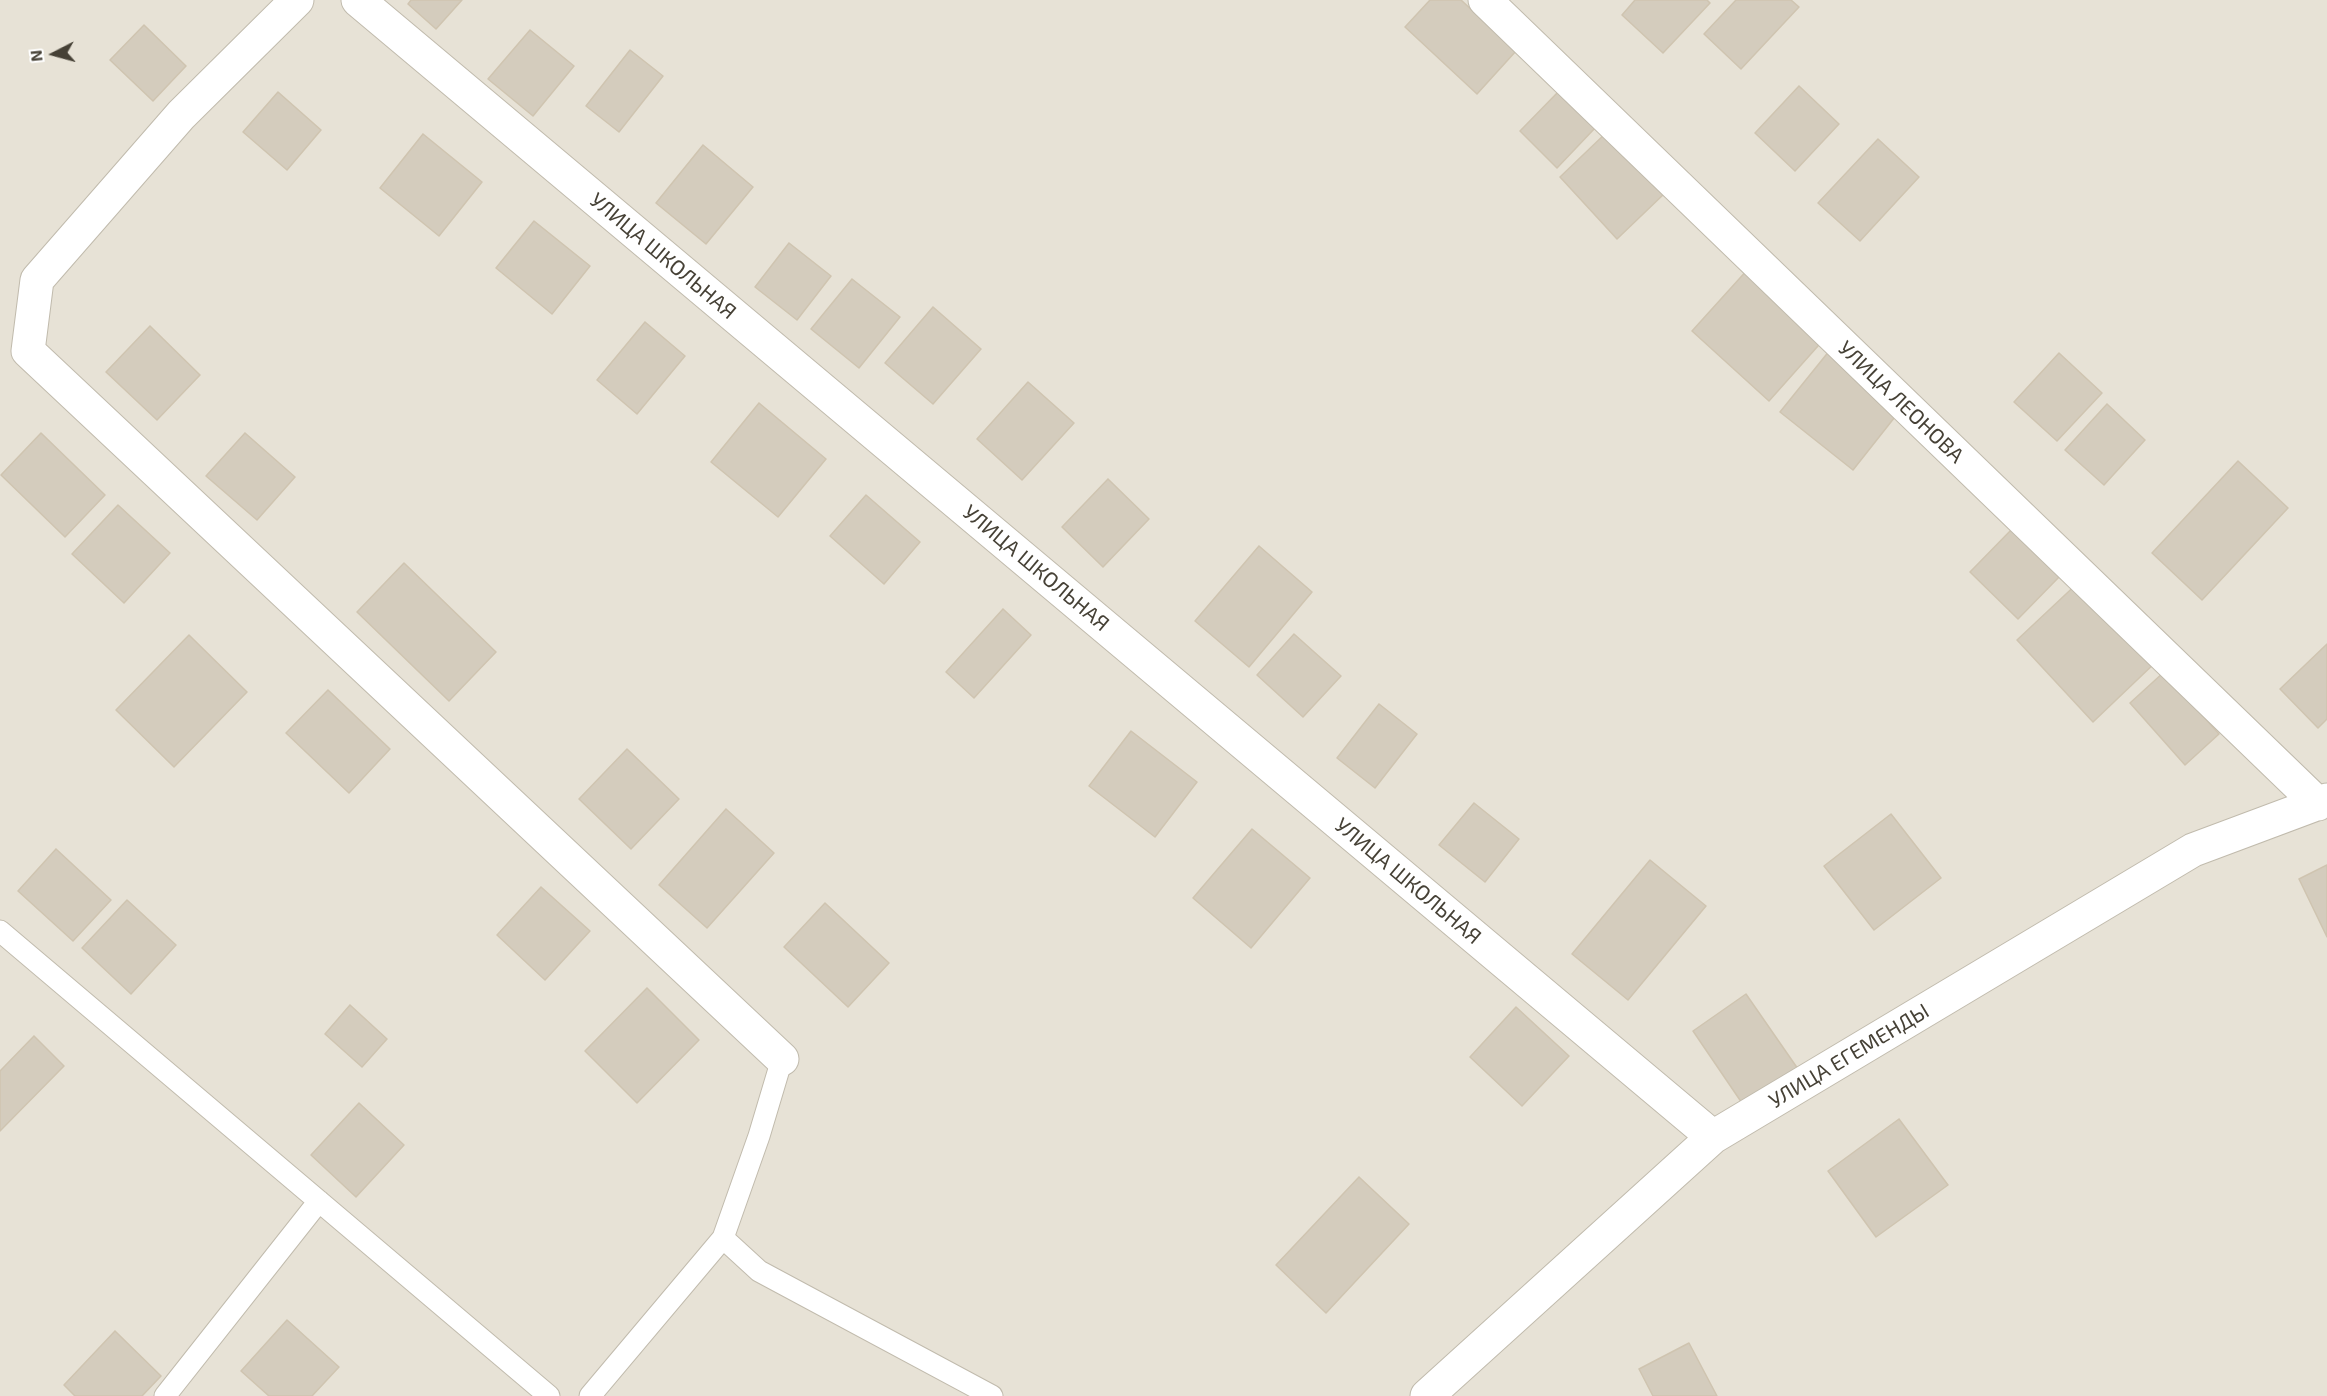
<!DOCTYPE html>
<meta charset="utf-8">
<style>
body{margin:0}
#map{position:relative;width:2327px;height:1396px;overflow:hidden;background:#f3f0e7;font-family:"Exo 2",sans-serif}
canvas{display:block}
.north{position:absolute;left:24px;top:24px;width:60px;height:60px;-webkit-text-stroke:4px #fff;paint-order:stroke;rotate:264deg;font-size:16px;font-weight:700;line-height:24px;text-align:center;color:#464136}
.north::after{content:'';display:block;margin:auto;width:21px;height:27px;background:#464136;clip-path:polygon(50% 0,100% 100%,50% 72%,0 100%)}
</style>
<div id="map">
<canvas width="2327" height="1396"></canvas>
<div class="north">N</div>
</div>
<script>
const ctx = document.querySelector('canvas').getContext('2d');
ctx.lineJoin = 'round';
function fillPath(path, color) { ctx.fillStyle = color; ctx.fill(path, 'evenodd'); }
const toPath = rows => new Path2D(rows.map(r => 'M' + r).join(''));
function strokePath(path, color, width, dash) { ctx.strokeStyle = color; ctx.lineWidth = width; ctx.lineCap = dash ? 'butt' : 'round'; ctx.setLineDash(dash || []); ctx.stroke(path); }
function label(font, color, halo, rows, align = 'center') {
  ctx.font = font + ' "Exo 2",sans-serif'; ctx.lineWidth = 4.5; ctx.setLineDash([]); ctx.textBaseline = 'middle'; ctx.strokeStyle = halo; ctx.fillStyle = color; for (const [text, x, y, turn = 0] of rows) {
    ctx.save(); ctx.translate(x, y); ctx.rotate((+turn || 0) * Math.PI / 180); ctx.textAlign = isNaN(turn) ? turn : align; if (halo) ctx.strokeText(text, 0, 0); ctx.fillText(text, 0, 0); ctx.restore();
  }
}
const residential = toPath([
 [0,0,2327,0,2327,1396,0,1396]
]);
const building = toPath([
 [411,0,462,0,436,29,408,4,411,0],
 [1430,0,1461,0,1516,51,1477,94,1405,27,1430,0],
 [1635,0,1707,0,1710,3,1663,53,1622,15,1635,0],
 [1736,0,1791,0,1799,7,1741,69,1704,34,1736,0],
 [144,25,186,66,153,101,110,60,144,25],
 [530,30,574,66,533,116,488,79,530,30],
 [630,50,663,76,619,132,586,106,630,50],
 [1799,86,1839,124,1795,171,1755,133,1799,86],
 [1559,91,1596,127,1557,168,1520,131,1559,91],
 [278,92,321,130,287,170,243,132,278,92],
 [1607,132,1665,193,1617,239,1560,177,1607,132],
 [423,134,482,182,439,236,380,188,423,134],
 [1878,139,1919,177,1860,241,1818,203,1878,139],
 [703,145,753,187,706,244,656,203,703,145],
 [534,221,590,266,552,314,496,268,534,221],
 [789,243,831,276,797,320,755,287,789,243],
 [1749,268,1826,337,1769,401,1692,331,1749,268],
 [852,279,900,317,859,368,811,329,852,279],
 [933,307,981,349,933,404,885,363,933,307],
 [645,322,685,356,637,414,597,380,645,322],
 [150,326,200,375,157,420,106,372,150,326],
 [1830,350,1902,408,1853,470,1780,412,1830,350],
 [2059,353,2102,393,2057,441,2014,402,2059,353],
 [1028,382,1074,423,1022,480,977,439,1028,382],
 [759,403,826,459,778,517,711,462,759,403],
 [2107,404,2145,440,2104,485,2065,450,2107,404],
 [41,433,105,495,65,537,1,475,41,433],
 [245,433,295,477,257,520,206,476,245,433],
 [2238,461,2288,508,2202,600,2152,553,2238,461],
 [1108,479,1149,519,1103,567,1062,527,1108,479],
 [866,495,920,542,884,584,830,536,866,495],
 [118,505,170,553,124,603,72,554,118,505],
 [2013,528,2061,575,2018,619,1970,572,2013,528],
 [1259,546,1312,592,1249,667,1195,621,1259,546],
 [404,563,496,652,449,701,357,612,404,563],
 [2082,579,2158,660,2093,722,2017,640,2082,579],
 [1003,609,1031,635,974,698,946,672,1003,609],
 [1294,634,1341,676,1303,717,1257,675,1294,634],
 [189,635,247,692,174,767,116,710,189,635],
 [2327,644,2327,719,2318,728,2280,689,2327,644],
 [2164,672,2219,734,2185,765,2130,703,2164,672],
 [328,690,390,749,349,793,286,733,328,690],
 [1379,704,1417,734,1375,788,1337,758,1379,704],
 [1131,731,1197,782,1155,837,1089,786,1131,731],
 [627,749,679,799,631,849,579,799,627,749],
 [1474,803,1519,839,1485,882,1439,845,1474,803],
 [726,809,774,853,707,928,659,885,726,809],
 [1891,814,1941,878,1874,930,1824,866,1891,814],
 [1252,829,1310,878,1251,948,1193,898,1252,829],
 [56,849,111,900,73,941,18,891,56,849],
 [1650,860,1706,906,1628,1000,1572,954,1650,860],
 [2327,865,2327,937,2299,879,2327,865],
 [541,887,590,931,545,980,497,935,541,887],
 [127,900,176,945,131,994,82,948,127,900],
 [825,903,889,963,848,1007,784,947,825,903],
 [647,988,699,1040,637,1103,585,1051,647,988],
 [1746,994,1798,1069,1744,1106,1693,1031,1746,994],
 [350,1005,387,1039,362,1067,325,1034,350,1005],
 [1516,1007,1569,1056,1522,1106,1470,1057,1516,1007],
 [34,1036,64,1066,0,1131,0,1071,34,1036],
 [359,1103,404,1145,356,1197,311,1155,359,1103],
 [1899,1119,1948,1185,1876,1237,1828,1171,1899,1119],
 [1359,1177,1409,1224,1326,1313,1276,1265,1359,1177],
 [287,1320,339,1367,312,1396,269,1396,241,1371,287,1320],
 [115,1331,161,1376,142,1396,75,1396,64,1385,115,1331],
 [1689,1343,1717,1396,1653,1396,1639,1369,1689,1343]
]);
const lane = toPath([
 [0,931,549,1396],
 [723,1238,759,1136,782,1059],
 [165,1396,319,1201],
 [590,1396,723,1238,759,1271,992,1396]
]);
const street = toPath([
 [297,0,181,115,37,280,28,351,782,1059],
 [358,0,1713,1137],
 [1485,0,2318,804],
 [1427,1396,1713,1137,2193,850,2327,800]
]);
const streetNames = [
 ["УЛИЦА ШКОЛЬНАЯ",663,256,40],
 ["УЛИЦА ЛЕОНОВА",1901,402,44],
 ["УЛИЦА ШКОЛЬНАЯ",1036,568,40],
 ["УЛИЦА ШКОЛЬНАЯ",1408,881,40],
 ["УЛИЦА ЕГЕМЕНДЫ",1849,1056,-31]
];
fillPath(residential, '#e7e2d6');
fillPath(building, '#d4ccbd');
strokePath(building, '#cfc4b0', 1.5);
strokePath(lane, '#c1bbad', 23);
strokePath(street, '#c1bbad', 35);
strokePath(lane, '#fff', 21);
strokePath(street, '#fff', 33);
label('21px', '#464136', '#fff', streetNames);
</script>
